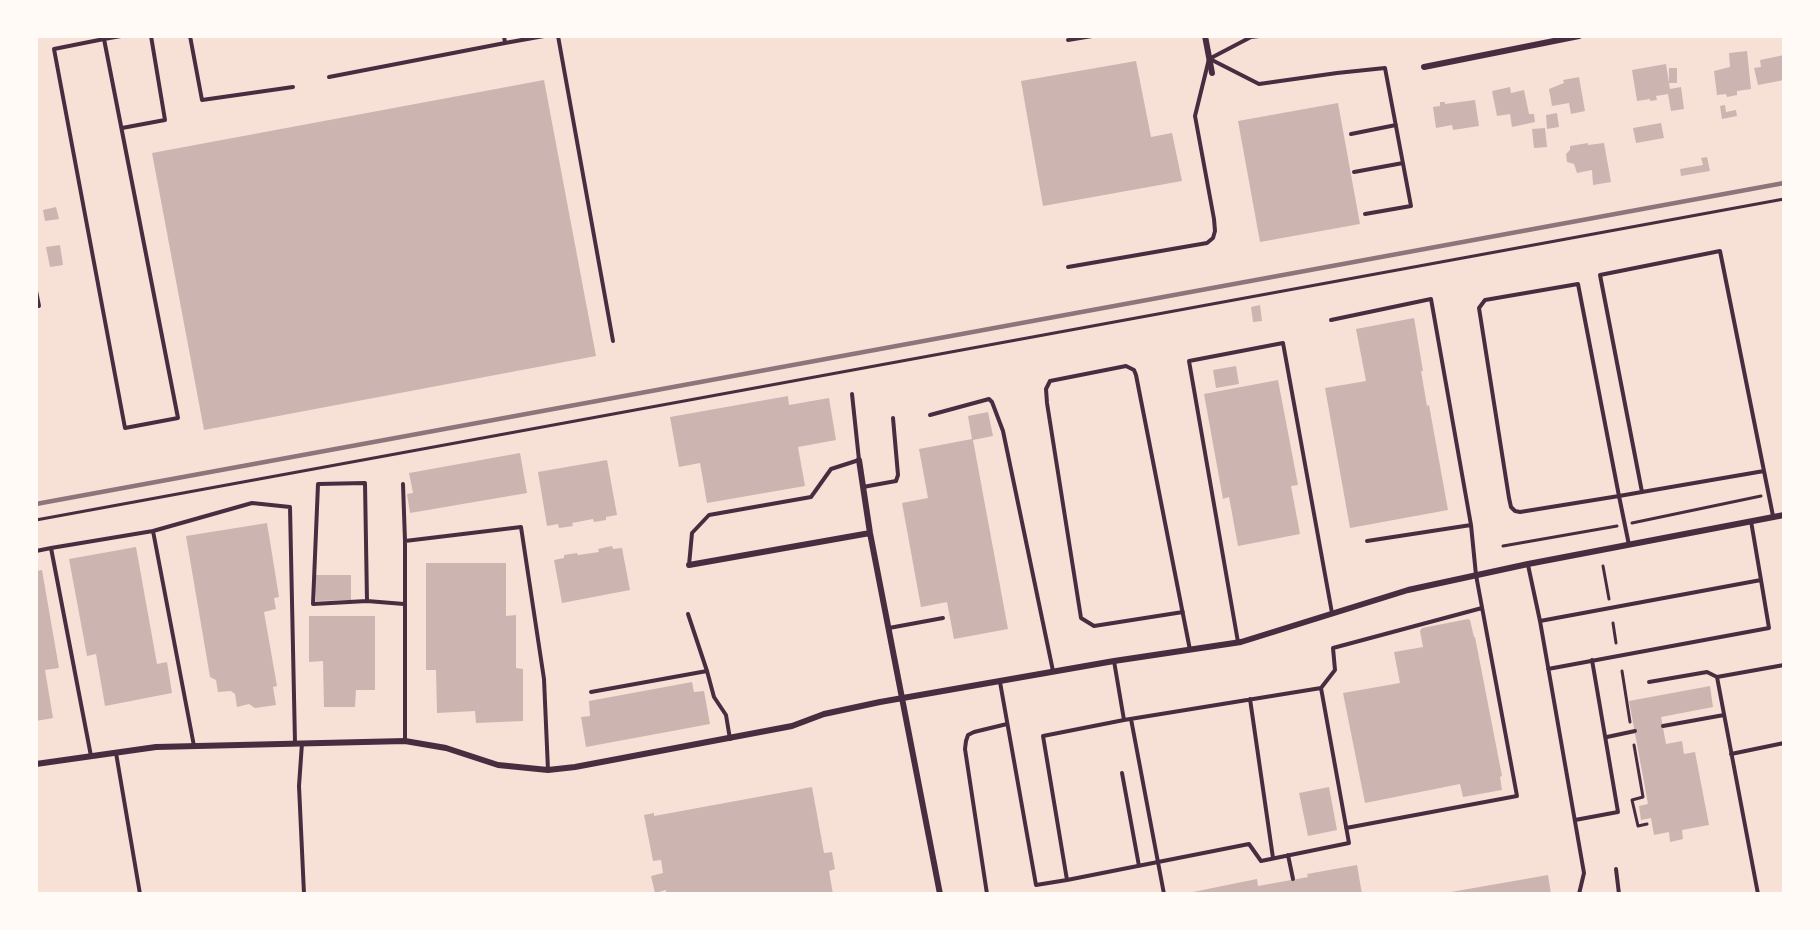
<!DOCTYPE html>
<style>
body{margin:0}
#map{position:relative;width:1820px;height:930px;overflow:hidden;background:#f7e1d7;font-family:Quicksand,sans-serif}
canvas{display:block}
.frame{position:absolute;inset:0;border:38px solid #fffaf5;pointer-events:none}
</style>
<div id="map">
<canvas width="1820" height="930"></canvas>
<div class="frame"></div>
</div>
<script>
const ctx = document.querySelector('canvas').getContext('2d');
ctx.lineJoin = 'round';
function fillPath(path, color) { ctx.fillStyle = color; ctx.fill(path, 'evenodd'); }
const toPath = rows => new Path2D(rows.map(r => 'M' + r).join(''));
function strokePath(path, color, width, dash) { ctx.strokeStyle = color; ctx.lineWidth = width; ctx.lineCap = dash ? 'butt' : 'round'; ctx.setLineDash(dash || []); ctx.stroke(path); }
const building = toPath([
 [1747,51,1751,89,1737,91,1737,95,1727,97,1726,94,1717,95,1714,71,1730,67,1729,53],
 [1784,55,1784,80,1758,85,1754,68,1761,67,1760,60],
 [1136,61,1151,137,1172,133,1182,181,1043,206,1021,81],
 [1666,64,1670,89,1681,87,1684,109,1671,111,1668,94,1656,96,1657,100,1650,101,1650,99,1637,101,1632,70],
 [1669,68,1677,68,1677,83,1669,83],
 [1579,77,1585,111,1571,114,1569,103,1552,106,1549,89,1564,83,1563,80],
 [544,80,596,356,204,430,152,153],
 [1510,87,1511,93,1524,90,1529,114,1534,114,1535,122,1512,127,1510,114,1497,116,1492,91],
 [1475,100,1479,126,1453,130,1452,125,1436,128,1433,107,1440,106,1440,102,1445,102,1445,104],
 [1338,103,1360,224,1260,242,1238,121],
 [1725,105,1726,112,1736,110,1737,116,1722,119,1720,106],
 [1557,113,1559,127,1547,129,1546,115],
 [1661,123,1664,138,1636,143,1633,128],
 [1545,128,1547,147,1534,148,1532,129],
 [1588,143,1588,145,1604,143,1611,182,1593,185,1592,170,1577,173,1574,164,1567,162,1566,154,1570,150,1570,146],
 [1707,157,1710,171,1681,176,1680,169,1703,165,1701,158],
 [56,207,59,219,45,221,43,210],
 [60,245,63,265,50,267,46,247],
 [1260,305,1262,321,1253,322,1251,307],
 [1414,318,1423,371,1421,371,1427,406,1429,405,1448,510,1350,528,1325,388,1366,381,1356,329],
 [1236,366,1239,384,1216,388,1213,370],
 [1278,380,1298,485,1291,486,1300,534,1238,546,1229,497,1223,499,1204,394],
 [788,396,789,405,829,398,836,440,798,447,805,486,707,503,700,463,679,467,670,417],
 [988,412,993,436,973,440,1008,629,954,639,947,602,921,607,902,503,928,498,919,449,972,439,968,416],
 [520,453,527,493,410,513,407,494,413,493,409,473],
 [607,460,617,515,606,517,606,520,594,522,593,519,572,523,573,526,559,528,558,524,547,526,538,472],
 [267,523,279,597,274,598,276,609,264,612,277,686,273,687,276,705,255,708,249,704,237,707,235,694,231,691,218,692,216,680,210,677,186,536],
 [612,546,613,549,622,548,630,590,562,603,554,560,564,558,564,555,577,553,578,555,599,552,598,549],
 [136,547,157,664,167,662,172,693,105,706,96,654,87,656,69,559],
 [426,563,506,563,506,616,516,615,516,668,523,669,523,721,476,723,475,711,437,713,436,670,426,670],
 [42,570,59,668,45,670,53,718,36,721,36,571],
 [315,575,351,575,351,600,316,601],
 [309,616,375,616,375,690,356,690,355,707,324,707,323,661,309,662],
 [1468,619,1470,620,1474,637,1475,637,1502,776,1500,777,1502,790,1463,797,1460,784,1365,803,1343,693,1400,683,1394,652,1423,647,1420,631,1422,628],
 [692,682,694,692,704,691,710,724,586,747,581,717,590,716,589,701],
 [1710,686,1713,707,1661,717,1666,744,1682,741,1684,754,1695,752,1709,825,1682,830,1683,839,1670,842,1669,832,1654,835,1651,818,1641,820,1639,806,1648,804,1629,701],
 [812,787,824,853,832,852,835,869,829,871,833,894,666,894,666,890,655,893,651,876,663,873,661,860,653,861,644,815,654,813,654,816],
 [1329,787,1337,830,1308,836,1299,793],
 [1357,865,1362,894,1183,894,1257,879,1258,886,1308,877,1307,874],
 [1548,875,1551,894,1452,894,1451,892]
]);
const path = toPath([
 [36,520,1784,199],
 [1632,523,1761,496],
 [1503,546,1617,526],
 [1603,566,1609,599],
 [1613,623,1616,643],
 [1622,671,1630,722],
 [1634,745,1643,797,1632,800,1638,826,1647,824]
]);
const service = toPath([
 [190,36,202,100,293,87],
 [558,36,613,341],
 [104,39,178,418,125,428,54,49,104,39],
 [104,39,121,36],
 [1068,40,1092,36],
 [505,43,544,36],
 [1210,59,1259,84,1337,73,1385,68,1411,206,1365,214],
 [329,77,505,43,504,36],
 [122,128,165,120,151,36],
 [1351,134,1396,125],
 [1354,172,1403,163],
 [1068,267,1207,243,1213,238,1215,231,1214,219,1195,116,1209,59,1251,37,1259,36],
 [36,291,39,306,36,306],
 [1331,320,1431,299,1471,525,1476,575,1517,796,1346,828],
 [930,415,989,399,992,402,1003,431,1053,671],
 [1764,471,1773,516],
 [403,484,405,541],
 [863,487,896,481,898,475,893,418],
 [1367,541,1471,525],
 [1629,545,1619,496,1578,284,1485,300,1479,308,1509,498,1511,507,1515,511,1520,512,1619,496,1642,492,1764,471,1720,251,1600,275,1642,492],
 [36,551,51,548],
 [689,565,692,533,709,515,811,497,831,469,859,460,852,394],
 [1528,565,1540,621,1584,873,1579,894],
 [367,601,313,604,318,484,365,483,367,601,404,604],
 [1183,612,1094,626,1081,618,1047,403,1046,389,1050,381,1126,366,1134,370,1136,375,1190,650],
 [688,614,707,671],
 [1540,621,1761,580,1751,521],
 [889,628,943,618],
 [1238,642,1189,361,1283,343,1332,613],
 [1114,661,1124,720,1321,688,1349,843,1261,861,1249,844,1067,880,1043,736,1124,720],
 [1548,669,1769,628,1761,580],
 [1717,677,1784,665],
 [1000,682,1036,885,1067,880],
 [1649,682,1707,672,1717,677,1758,894],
 [1321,688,1335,670,1333,648,1482,608],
 [591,692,707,671,714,697,726,715,730,739],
 [1250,699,1273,858],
 [1131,719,1164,894],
 [1663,726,1724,715],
 [1607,737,1635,731],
 [405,741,405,541,521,527,544,679,548,770],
 [302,743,299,786,304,894],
 [194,746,153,531,252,503,290,507,295,743],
 [116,753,140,894],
 [1731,754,1784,743],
 [91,756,51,548,153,531],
 [1122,773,1139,866],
 [1575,820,1618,812,1592,660],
 [1288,855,1293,879],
 [1616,869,1619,894],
 [987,894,965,749,966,741,968,735,974,732,1007,724]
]);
const minor = toPath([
 [1205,36,1212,73],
 [1424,67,1579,36],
 [859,460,870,533,940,894],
 [689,565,870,533],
 [36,764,156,747,405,741,446,748,498,765,548,770,575,767,792,726,824,714,880,702,1114,661,1241,642,1408,590,1528,564,1784,515]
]);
const rail = toPath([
 [36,504,1784,183]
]);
fillPath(building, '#ccb4b1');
strokePath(path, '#4a2c40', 3);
strokePath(service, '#4a2c40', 4);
strokePath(minor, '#4a2c40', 6);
strokePath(rail, '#8f747c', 4.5);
</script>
